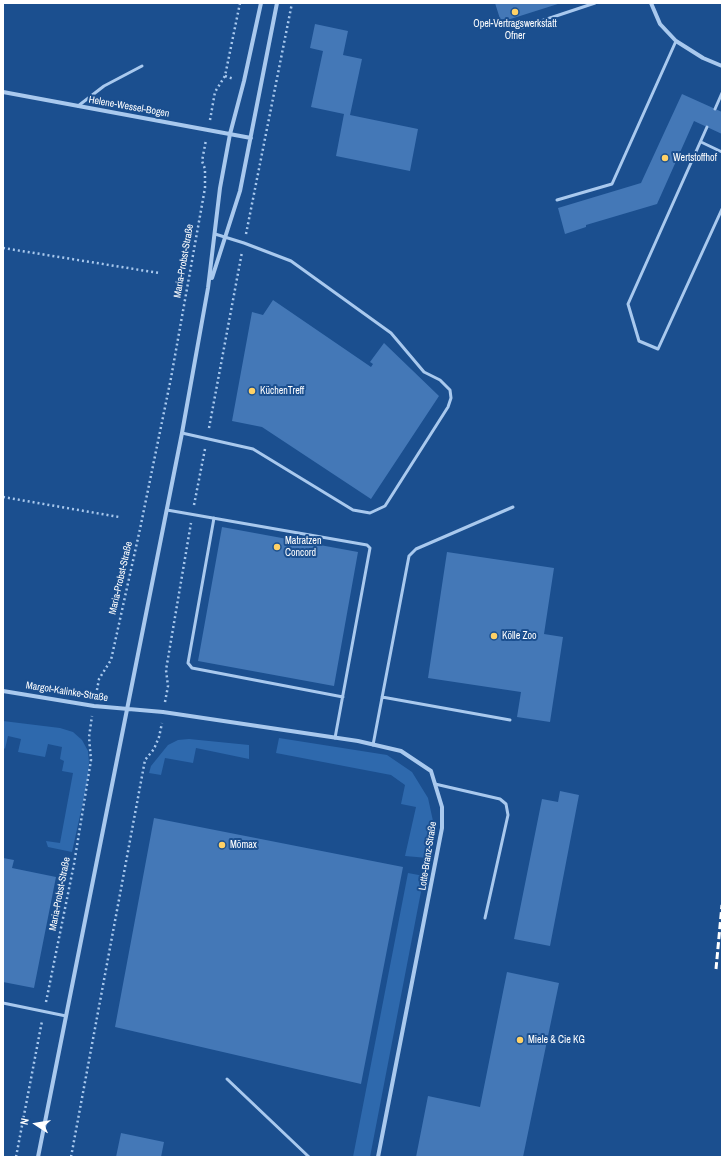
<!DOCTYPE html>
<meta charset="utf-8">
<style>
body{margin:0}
#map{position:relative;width:725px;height:1160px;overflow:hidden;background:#1b4f8f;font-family:"Archivo Narrow",sans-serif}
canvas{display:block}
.frame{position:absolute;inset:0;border:4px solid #fff;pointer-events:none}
.north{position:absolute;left:16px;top:1104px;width:40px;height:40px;-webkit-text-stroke:3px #1b4f8f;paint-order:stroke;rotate:282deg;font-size:11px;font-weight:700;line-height:16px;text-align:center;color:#fff}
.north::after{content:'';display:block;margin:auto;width:14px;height:18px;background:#fff;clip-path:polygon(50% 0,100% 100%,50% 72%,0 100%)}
</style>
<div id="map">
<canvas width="725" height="1160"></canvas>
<div class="frame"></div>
<div class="north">N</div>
</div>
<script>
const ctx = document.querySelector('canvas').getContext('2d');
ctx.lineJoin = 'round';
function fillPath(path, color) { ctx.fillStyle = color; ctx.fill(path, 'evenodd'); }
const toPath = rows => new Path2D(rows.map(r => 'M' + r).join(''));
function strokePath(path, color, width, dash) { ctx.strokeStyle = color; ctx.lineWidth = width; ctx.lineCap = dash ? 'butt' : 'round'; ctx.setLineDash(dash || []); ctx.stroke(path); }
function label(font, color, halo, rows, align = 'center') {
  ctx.font = font + ' "Archivo Narrow",sans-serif'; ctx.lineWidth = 4; ctx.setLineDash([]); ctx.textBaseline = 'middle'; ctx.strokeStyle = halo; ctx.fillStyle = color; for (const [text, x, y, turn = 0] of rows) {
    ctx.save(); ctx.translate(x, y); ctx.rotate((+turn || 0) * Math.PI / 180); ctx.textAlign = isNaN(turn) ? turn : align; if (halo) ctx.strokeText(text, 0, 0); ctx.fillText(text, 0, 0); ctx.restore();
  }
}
const green = toPath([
 [3,721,60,728,73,732,82,740,88,751,89,762,88,779,72,852,48,847,46,841,60,843,73,773,62,771,64,761,60,759,62,747,48,744,45,757,18,752,21,739,8,736,5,749,3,747],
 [279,738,387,755,412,772,428,798,433,821,428,858,405,856,416,807,401,804,405,785,391,775,276,753],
 [189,739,249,745,249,759,196,748,193,763,165,758,161,775,149,773,151,766,168,745,178,740],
 [408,873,424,876,370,1157,353,1157]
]);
const building = toPath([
 [495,3,561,3,501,22],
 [315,24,348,31,343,55,362,59,350,115,418,129,410,171,336,156,344,114,311,107,323,51,310,48],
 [682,94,722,112,722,134,694,121,657,204,586,225,586,227,565,234,558,208,641,183],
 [273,300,371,367,373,364,370,362,384,343,439,396,371,499,262,427,232,421,252,312,263,315],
 [222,527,358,552,334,686,198,661],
 [447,552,554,568,544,634,563,637,550,722,517,717,521,692,428,678],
 [560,791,579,795,550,946,514,939,542,799,558,802],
 [154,818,403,867,361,1084,115,1027],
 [3,858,14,860,12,868,56,877,34,988,3,982],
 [507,972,559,983,523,1157,416,1157,428,1096,480,1107],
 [121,1133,164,1142,161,1157,116,1157]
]);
const path = toPath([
 [225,76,234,79],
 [210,120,215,92,225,76,240,3],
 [246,234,292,3],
 [3,248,159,273],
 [209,428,242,252],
 [3,497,119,517],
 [194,505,205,449],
 [96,695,99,679,111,660,140,529,171,378,205,188,205,169,202,161,206,140],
 [165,702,168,686,166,670,191,523],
 [46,1002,74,864,91,760,89,737,92,716],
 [16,1157,42,1021],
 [71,1157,145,760,154,749,159,737,162,723]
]);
const service = toPath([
 [514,30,595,3],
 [78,106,104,86,142,66],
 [715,109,722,93],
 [707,127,628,304,639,341,658,349,722,209],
 [701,142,722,152],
 [557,200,612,184,676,41],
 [182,433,253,449,353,510,370,513,385,506,448,407,451,398,450,390,440,380,424,372,391,333,291,261,244,243,215,234],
 [167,510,367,545,370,548,335,738],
 [214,518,188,663,192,668,343,697],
 [382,697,510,720],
 [373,745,409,556,416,549,513,507],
 [435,784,500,799,506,804,508,815,485,918],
 [3,1003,66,1016],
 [227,1079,309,1157]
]);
const minor = toPath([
 [651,3,660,24,676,41,703,58,722,66],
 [3,92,251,138],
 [212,278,240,191,277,3],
 [3,691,94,706,163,712,358,741,401,751,431,771,442,807,442,828,378,1157],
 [38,1157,182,433,208,288,220,188,230,134,244,81,261,3]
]);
const rail = toPath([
 [716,969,722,905]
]);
const markers = [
 [515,12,4,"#ffd166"],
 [665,158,4,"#ffd166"],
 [252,391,4,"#ffd166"],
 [277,547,4,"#ffd166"],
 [494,636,4,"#ffd166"],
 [222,845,4,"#ffd166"],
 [520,1040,4,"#ffd166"]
];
const poiNames = [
 ["Opel-Vertragswerkstatt",515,24,"center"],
 ["Ofner",515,36,"center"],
 ["Wertstoffhof",673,158],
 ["KüchenTreff",260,391],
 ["Matratzen",285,541],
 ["Concord",285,553],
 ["Kölle Zoo",502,636],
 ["Mömax",230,845],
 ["Miele & Cie KG",528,1040]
];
const streetNames = [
 ["Helene-Wessel-Bogen",129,107,10],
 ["Maria-Probst-Straße",184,261,-80],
 ["Maria-Probst-Straße",121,578,-77],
 ["Margot-Kalinke-Straße",67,692,9],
 ["Lotte-Branz-Straße",428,856,-81],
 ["Maria-Probst-Straße",60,894,-79]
];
fillPath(green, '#2e69ad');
fillPath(building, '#4478b7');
strokePath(path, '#a9c9ee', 2.5, [2, 3]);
strokePath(service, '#a9c9ee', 3);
strokePath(minor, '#a9c9ee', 4);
strokePath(rail, '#fff', 3, [7, 3]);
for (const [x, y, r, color] of markers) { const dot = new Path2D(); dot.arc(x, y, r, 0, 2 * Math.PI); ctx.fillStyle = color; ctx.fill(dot); strokePath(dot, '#1b4f8f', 1.5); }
label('10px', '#fff', '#1b4f8f', poiNames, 'left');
label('10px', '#fff', '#1b4f8f', streetNames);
</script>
